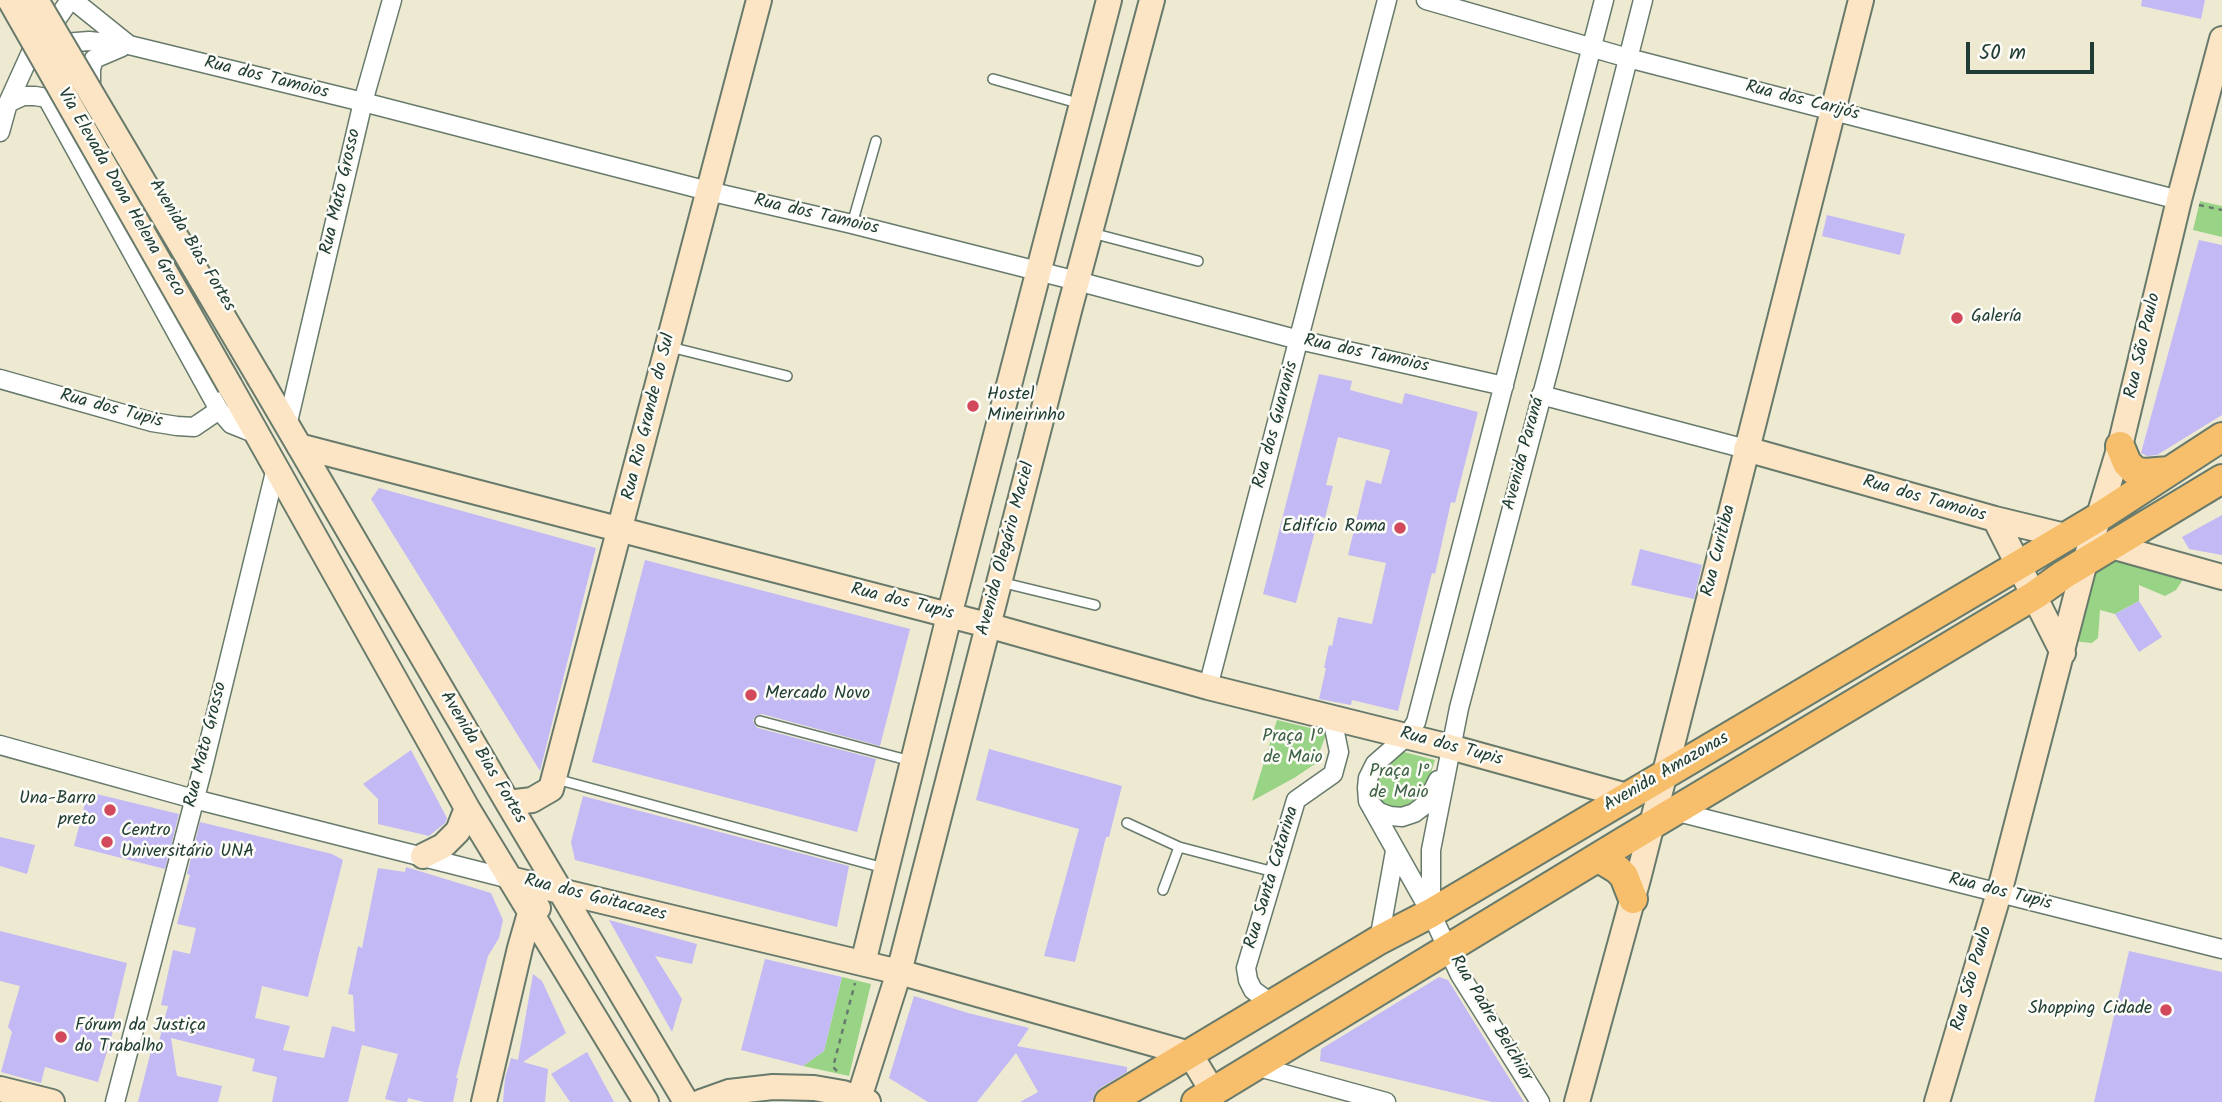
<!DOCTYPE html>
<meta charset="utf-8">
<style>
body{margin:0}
#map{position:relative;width:2222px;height:1102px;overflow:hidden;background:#eeead2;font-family:Kalam,sans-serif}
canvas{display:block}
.scale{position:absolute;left:1966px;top:42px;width:128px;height:32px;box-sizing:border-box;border:4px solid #1f3d34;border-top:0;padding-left:9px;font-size:21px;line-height:24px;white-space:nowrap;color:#1f3d34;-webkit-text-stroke:5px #fdfcf7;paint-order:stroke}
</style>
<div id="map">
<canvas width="2222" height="1102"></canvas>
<div class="scale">50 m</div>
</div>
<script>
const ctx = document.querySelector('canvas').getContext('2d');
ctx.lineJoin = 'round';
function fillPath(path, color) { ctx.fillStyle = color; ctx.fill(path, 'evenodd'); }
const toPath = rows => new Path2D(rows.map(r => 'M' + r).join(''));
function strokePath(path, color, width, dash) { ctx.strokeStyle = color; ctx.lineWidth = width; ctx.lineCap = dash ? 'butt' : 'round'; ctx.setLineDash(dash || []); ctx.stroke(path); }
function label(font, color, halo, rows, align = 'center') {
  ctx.font = font + ' Kalam,sans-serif'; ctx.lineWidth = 5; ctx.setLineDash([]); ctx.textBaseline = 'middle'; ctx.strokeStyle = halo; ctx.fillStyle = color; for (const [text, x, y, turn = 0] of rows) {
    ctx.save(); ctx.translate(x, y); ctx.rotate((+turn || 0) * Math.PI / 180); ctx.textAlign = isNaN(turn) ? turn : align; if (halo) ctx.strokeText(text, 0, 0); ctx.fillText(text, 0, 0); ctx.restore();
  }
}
const green = toPath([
 [2200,201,2222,206,2222,237,2193,230],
 [2111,546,2184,578,2176,590,2165,596,2139,585,2139,601,2115,614,2100,610,2098,638,2092,643,2081,642,2075,639,2085,562],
 [1277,720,1327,732,1315,764,1294,778,1252,801],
 [1400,751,1435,760,1427,785,1419,797,1410,806,1393,811,1375,801,1373,779,1379,767],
 [842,977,871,984,849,1076,803,1066,824,1051]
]);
const building = toPath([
 [2142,0,2205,0,2201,19,2141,6],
 [1827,215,1905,234,1900,255,1822,236],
 [2199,240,2222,245,2222,415,2157,455,2147,456,2141,453],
 [1319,374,1352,381,1350,390,1402,404,1405,393,1478,412,1455,503,1451,502,1435,574,1432,573,1398,711,1352,700,1351,705,1319,699,1326,668,1324,668,1329,645,1332,646,1338,617,1372,624,1386,563,1348,555,1366,480,1381,484,1390,450,1338,437,1326,485,1333,486,1325,518,1319,516,1296,603,1263,594],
 [379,488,596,548,540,771,371,499],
 [2222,515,2222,555,2189,549,2182,537],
 [1640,549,1702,565,1694,599,1631,585],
 [645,560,910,629,880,746,762,714,756,716,753,720,755,725,758,728,876,759,857,832,592,762],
 [2139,601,2162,637,2139,652,2115,614],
 [989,749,1122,786,1109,837,1106,837,1075,962,1044,956,1079,829,976,800],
 [411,750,447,818,445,823,429,836,378,824,378,799,363,784],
 [88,792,179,814,165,869,74,846],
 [583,796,849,866,837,927,575,860,571,842],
 [200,822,332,854,343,860,308,997,262,986,255,1018,290,1026,283,1050,324,1058,332,1026,355,1032,353,995,348,994,358,946,362,948,378,868,405,872,406,867,491,893,503,920,499,938,488,956,456,1078,458,1078,453,1102,424,1102,408,1098,407,1102,397,1102,385,1099,398,1054,362,1045,348,1102,272,1102,277,1077,252,1071,255,1059,171,1038,177,1076,222,1086,218,1102,138,1102,152,1047,157,1049,168,1006,161,1005,173,950,190,954,196,928,177,924,190,875,187,874],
 [0,837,35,845,27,874,0,866],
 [609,920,697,944,692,964,655,956,682,999,672,1032],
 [0,931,127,963,113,1021,116,1021,98,1082,45,1067,41,1083,1,1072,12,1032,8,1027,20,986,0,981],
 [2129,951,2222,972,2222,1102,2094,1102],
 [765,959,842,977,824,1051,803,1066,741,1050],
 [533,974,542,981,566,1033,523,1062,548,1069,545,1102,503,1102,505,1078,511,1058,518,1060],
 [1439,977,1448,980,1524,1102,1492,1102,1320,1061,1321,1049],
 [914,996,968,1013,1029,1028,1017,1046,1127,1067,1127,1072,1100,1088,1095,1093,1093,1100,1089,1102,1020,1102,1038,1092,1016,1053,977,1102,928,1102,889,1078],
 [587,1052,614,1102,570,1102,551,1074]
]);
const path = toPath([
 [2199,205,2222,210],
 [837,1071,833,1067,855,983]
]);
const lane = toPath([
 [993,79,1081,104],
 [852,224,876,141],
 [1092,233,1198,261],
 [670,347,787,376],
 [1000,582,1095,605],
 [760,721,911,761],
 [556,779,884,868],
 [1127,823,1179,847],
 [1163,890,1179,847,1274,872]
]);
const street = toPath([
 [73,0,129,45],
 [1426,0,1628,58,2179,200],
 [51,44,89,41,129,45,363,102,708,191,852,224,1077,281,1299,340,1504,386],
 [91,82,91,69,94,59,122,47],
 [8,103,23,96,35,96,47,98,219,410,231,424,256,434],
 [0,132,8,103,32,50,47,33,70,0],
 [0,379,152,422,177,426,194,427,219,410],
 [1541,395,1746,449],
 [287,426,363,102,392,0],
 [1208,687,1387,0],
 [0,745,194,799,510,879],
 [1372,805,1379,812,1390,816,1402,817,1414,813,1426,804,1438,780],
 [1670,810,2222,949],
 [1431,913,1431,850,1459,708,1551,361,1643,0],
 [1379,940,1395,851],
 [1273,1005,1253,990,1248,980,1246,968,1296,800,1333,774,1339,752,1332,718],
 [1255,1066,1386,1102],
 [115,1102,202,771,276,468],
 [1540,1102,1460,975,1431,913,1368,801,1367,788,1368,778,1375,764,1407,736,1416,722,1604,0]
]);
const secondary = toPath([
 [260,379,508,803,686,1102],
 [230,386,467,808,646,1102],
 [299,446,987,625,1208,687,1450,747,1627,796],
 [1746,449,1995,519,2065,536],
 [1995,519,2063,653],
 [2111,546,2222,577],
 [508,803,532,800,551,789,759,0],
 [423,856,443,846,458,831,467,808],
 [510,879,899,972,1190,1054,1213,1092,1211,1102],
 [863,963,949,616,1109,0],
 [0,1089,52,1102],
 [859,1098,899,972,1070,307,1152,0],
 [484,1102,520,948,530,913,538,908],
 [701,1102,729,1092,773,1087,814,1088,843,1093,868,1102],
 [1577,1102,1638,879,1861,0],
 [1937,1102,1999,893,2085,562,2120,446,2179,200,2222,39]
]);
const primary = toPath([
 [2120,446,2127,463,2135,471,2144,473,2169,471],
 [1599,858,1617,869,1624,876,1633,899],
 [1109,1102,1379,940,1431,913,2007,572,2099,517,2222,437],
 [1196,1102,1623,842,2035,595,2063,575,2222,479]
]);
const secondaryBridge = toPath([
 [10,0,230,386],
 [36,0,260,379]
]);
const markers = [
 [1957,318,7,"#d1495b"],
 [973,406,7,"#d1495b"],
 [1400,528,7,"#d1495b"],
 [751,695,7,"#d1495b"],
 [110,810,7,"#d1495b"],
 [107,842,7,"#d1495b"],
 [2166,1010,7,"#d1495b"],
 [61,1037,7,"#d1495b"]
];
const streetNames = [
 ["Rua dos Tamoios",266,79,14],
 ["Rua dos Carijós",1802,102,14],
 ["Rua Mato Grosso",342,192,-77],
 ["Via Elevada Dona Helena Greco",120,193,60],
 ["Rua dos Tamoios",816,216,13],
 ["Avenida Bias Fortes",191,246,59],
 ["Rua São Paulo",2144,346,-77],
 ["Rua dos Tamoios",1366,355,12],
 ["Rua dos Tupis",111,410,15],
 ["Rua Rio Grande do Sul",650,417,-76],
 ["Rua dos Guaranis",1277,425,-75],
 ["Avenida Paraná",1525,454,-75],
 ["Rua dos Tamoios",1924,500,16],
 ["Avenida Olegário Maciel",1007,549,-75],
 ["Rua Curitiba",1720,551,-76],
 ["Rua dos Tupis",902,603,14],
 ["Rua Mato Grosso",207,745,-76],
 ["Rua dos Tupis",1451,748,15],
 ["Avenida Bias Fortes",482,758,59],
 ["Avenida Amazonas",1667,773,-30],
 ["Rua Santa Catarina",1273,878,-73],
 ["Rua dos Tupis",2000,893,14],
 ["Rua dos Goitacazes",595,899,14],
 ["Rua São Paulo",1973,979,-74],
 ["Rua Padre Belchior",1490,1019,59]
];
const poiNames = [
 ["Galería",1971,318],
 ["Hostel",987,396],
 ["Mineirinho",987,417],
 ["Edifício Roma",1386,528,"right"],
 ["Mercado Novo",765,695],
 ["Una-Barro",96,800,"right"],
 ["preto",96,821,"right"],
 ["Centro",121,832],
 ["Universitário UNA",121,853],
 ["Shopping Cidade",2152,1010,"right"],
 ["Fórum da Justiça",75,1027],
 ["do Trabalho",75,1048]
];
const parkNames = [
 ["Praça 1º",1293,738],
 ["de Maio",1293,759],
 ["Praça 1°",1399,773],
 ["de Maio",1399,794]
];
fillPath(green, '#99d386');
fillPath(building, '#c3b9f4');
strokePath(lane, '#677a6b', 12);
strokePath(street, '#677a6b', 21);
strokePath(secondary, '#677a6b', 28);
strokePath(primary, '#677a6b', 32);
strokePath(path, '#677a6b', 2.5, [5, 5]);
strokePath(lane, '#fff', 9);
strokePath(street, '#fff', 18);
strokePath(secondary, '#fce5c4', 24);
strokePath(primary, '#f7bf6c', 28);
strokePath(secondaryBridge, '#677a6b', 28, []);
strokePath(secondaryBridge, '#fce5c4', 24);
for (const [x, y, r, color] of markers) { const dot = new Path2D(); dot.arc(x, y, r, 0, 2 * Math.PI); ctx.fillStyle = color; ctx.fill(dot); strokePath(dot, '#fdfcf7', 2.5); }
label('18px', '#1f3d34', '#fdfcf7', streetNames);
label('18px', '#1f3d34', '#fdfcf7', poiNames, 'left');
label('18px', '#3e6248', '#fdfcf7', parkNames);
</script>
